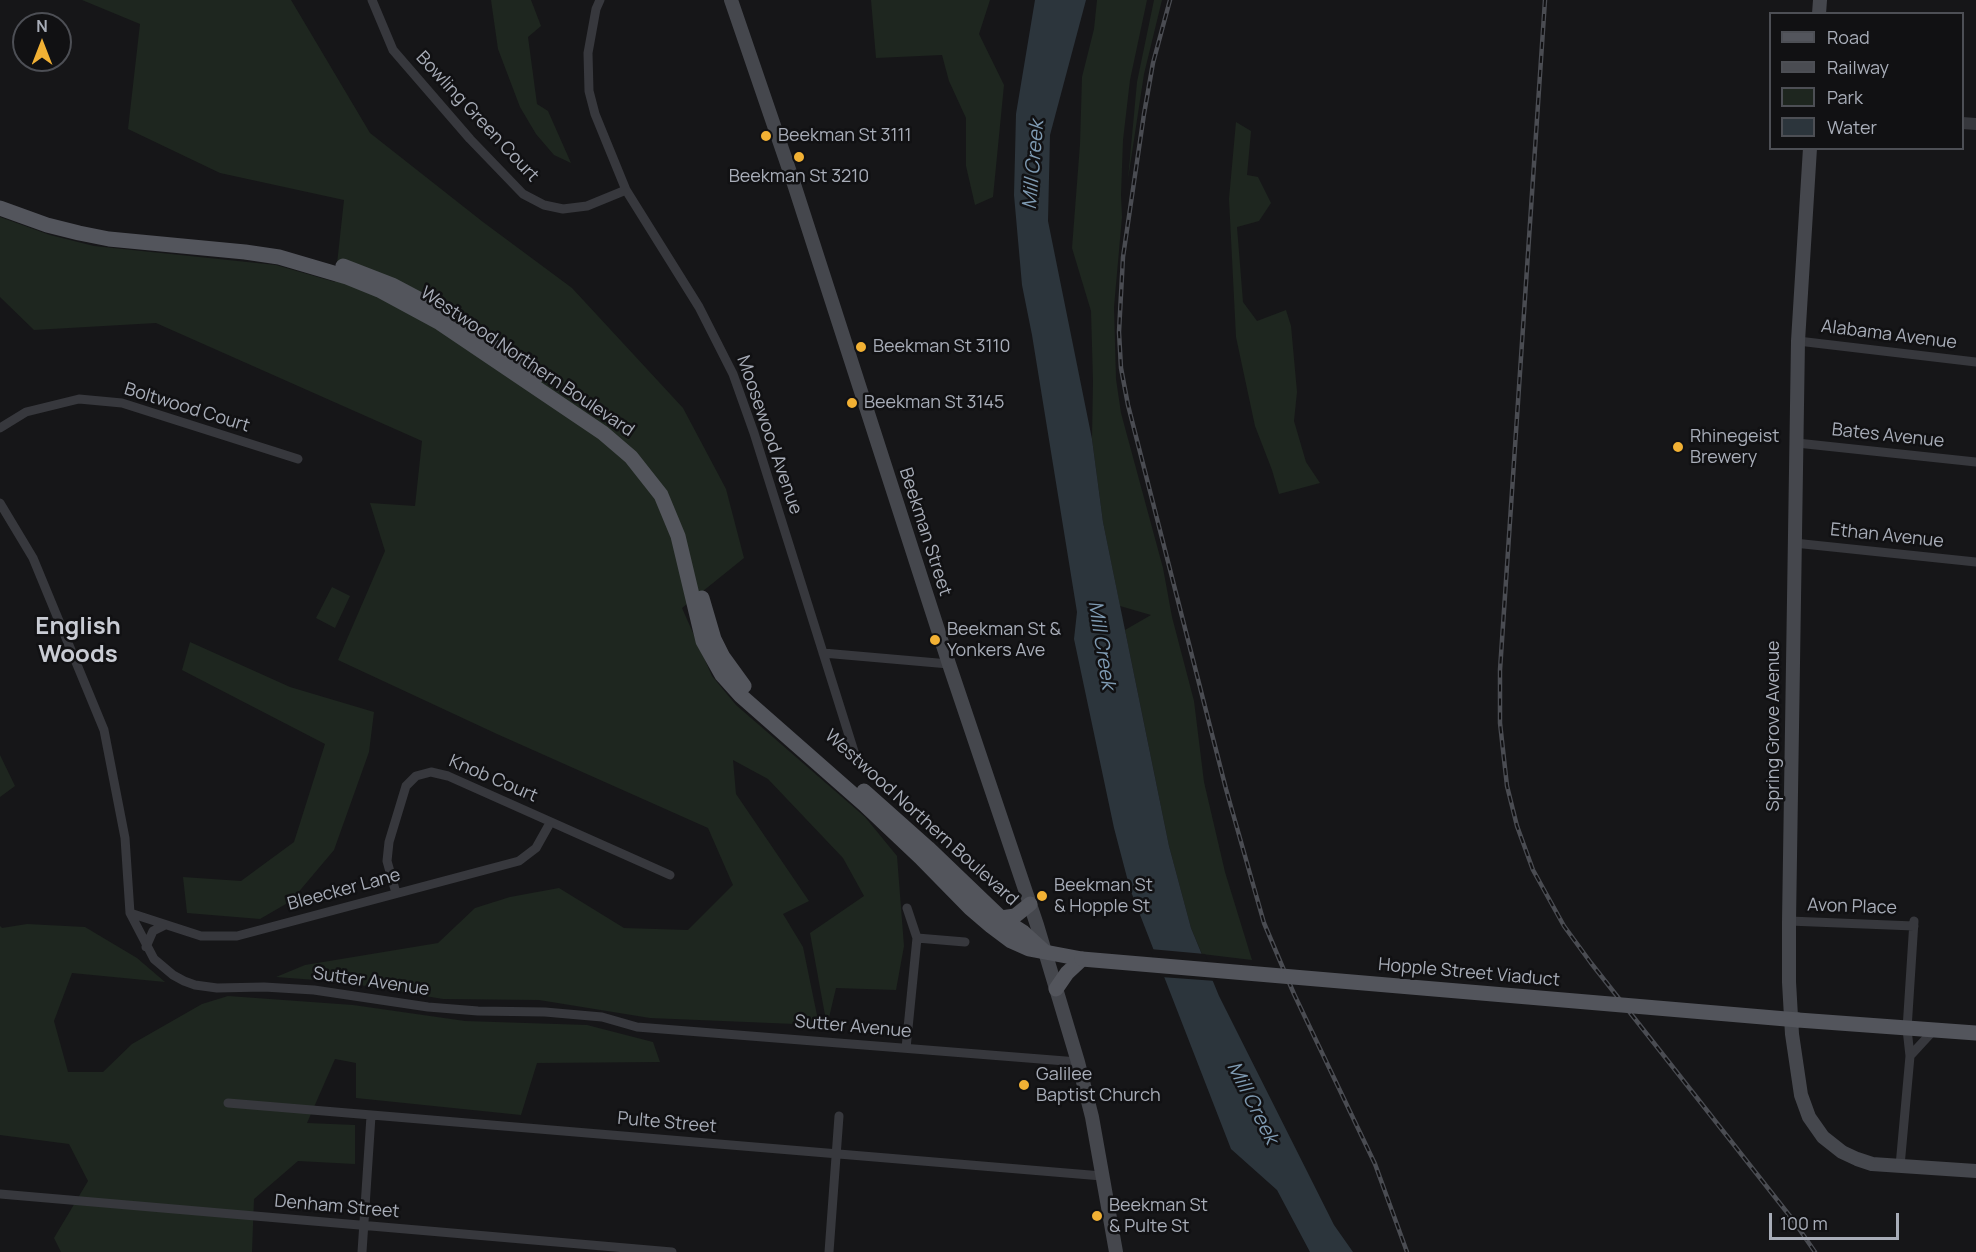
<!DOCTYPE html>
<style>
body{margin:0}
#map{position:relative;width:1976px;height:1252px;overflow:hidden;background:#161618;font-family:Manrope,sans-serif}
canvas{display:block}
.legend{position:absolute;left:1769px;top:12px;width:195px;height:138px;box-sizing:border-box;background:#111113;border:2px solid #4d4f55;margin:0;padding:8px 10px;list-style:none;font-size:18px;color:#a8adb8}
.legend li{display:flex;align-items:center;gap:12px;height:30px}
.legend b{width:30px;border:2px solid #4d4f55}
.north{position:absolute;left:12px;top:12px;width:60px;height:60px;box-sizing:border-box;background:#111113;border:2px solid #4d4f55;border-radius:50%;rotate:0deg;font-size:16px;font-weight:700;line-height:24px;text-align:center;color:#a8adb8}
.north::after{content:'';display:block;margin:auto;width:21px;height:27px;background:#f2b134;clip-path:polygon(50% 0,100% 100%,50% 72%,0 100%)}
.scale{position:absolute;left:1769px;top:1213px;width:130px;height:27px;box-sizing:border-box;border:3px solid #a8adb8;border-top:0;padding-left:8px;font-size:18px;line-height:21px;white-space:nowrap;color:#a8adb8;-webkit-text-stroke:4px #111113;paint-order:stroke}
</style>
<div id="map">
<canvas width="1976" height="1252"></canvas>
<ul class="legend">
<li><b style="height:8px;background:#53555c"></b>Road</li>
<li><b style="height:8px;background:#4a4c52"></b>Railway</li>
<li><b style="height:16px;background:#1e261f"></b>Park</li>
<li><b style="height:16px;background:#2c353c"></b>Water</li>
</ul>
<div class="north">N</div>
<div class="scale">100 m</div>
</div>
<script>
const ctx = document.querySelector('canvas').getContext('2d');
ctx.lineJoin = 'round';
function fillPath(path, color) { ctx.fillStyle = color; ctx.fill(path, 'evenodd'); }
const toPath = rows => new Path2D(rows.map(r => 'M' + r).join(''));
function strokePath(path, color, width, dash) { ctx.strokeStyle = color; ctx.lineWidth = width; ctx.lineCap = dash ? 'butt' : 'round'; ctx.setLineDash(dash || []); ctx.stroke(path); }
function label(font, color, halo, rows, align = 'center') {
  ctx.font = font + ' Manrope,sans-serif'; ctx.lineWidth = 5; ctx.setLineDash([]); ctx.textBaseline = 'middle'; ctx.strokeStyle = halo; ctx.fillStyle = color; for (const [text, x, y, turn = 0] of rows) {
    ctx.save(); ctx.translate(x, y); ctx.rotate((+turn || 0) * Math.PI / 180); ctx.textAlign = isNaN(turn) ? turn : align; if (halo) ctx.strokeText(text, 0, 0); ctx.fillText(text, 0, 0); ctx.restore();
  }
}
const green = toPath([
 [82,0,291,0,370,133,483,222,572,288,683,408,726,489,744,558,682,608,712,676,736,705,865,817,897,856,904,946,896,990,836,988,827,1026,810,933,864,896,843,858,768,779,733,760,736,794,809,901,783,914,803,947,819,1025,650,1018,539,1000,443,999,342,982,276,977,305,965,438,943,475,908,510,897,559,888,624,928,688,930,733,885,708,828,497,734,338,660,385,551,370,503,415,506,422,441,156,323,34,330,0,297,0,217,50,235,94,246,276,265,335,282,344,200,220,173,128,129,140,24],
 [491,0,531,0,541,26,528,37,537,104,548,111,571,163,554,155,536,134,520,107,498,49],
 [871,0,990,0,979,34,1004,85,993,197,975,205,966,166,966,118,949,81,942,55,876,58],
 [1097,0,1147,0,1130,80,1123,140,1121,195,1122,217,1114,307,1116,379,1121,413,1163,568,1172,617,1194,701,1204,782,1225,872,1252,960,1202,954,1191,928,1169,846,1125,630,1151,615,1120,606,1103,522,1092,439,1093,381,1091,311,1072,248,1080,144,1082,77,1094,29],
 [1154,0,1162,0,1144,74,1128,179,1137,82],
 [1236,122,1251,131,1247,175,1258,177,1271,203,1259,221,1237,227,1243,302,1257,321,1286,310,1291,326,1297,392,1294,421,1306,462,1320,483,1279,494,1272,470,1255,426,1236,337,1229,199],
 [332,587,350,596,335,628,316,618],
 [190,642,290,687,374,712,369,752,334,850,291,901,260,919,187,913,183,877,241,881,294,842,325,744,182,670],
 [0,755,15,786,0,797],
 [27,924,85,927,137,958,165,982,72,973,54,1021,68,1072,103,1072,132,1044,202,1004,228,996,353,1005,465,1021,587,1025,653,1042,660,1062,537,1063,521,1115,356,1098,356,1063,335,1059,307,1123,355,1125,355,1164,298,1161,254,1199,252,1252,61,1252,54,1238,88,1181,69,1144,0,1135,0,926,2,928]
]);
const water = toPath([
 [1035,0,1086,0,1050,135,1048,221,1092,439,1103,522,1169,846,1191,928,1219,996,1334,1225,1353,1252,1310,1252,1277,1190,1231,1149,1130,889,1114,828,1074,639,1077,612,1032,335,1022,285,1014,195,1016,114]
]);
const pier = toPath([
 [1150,949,1205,954,1216,981,1161,977]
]);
const minor = toPath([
 [372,0,393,50,470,139,523,194,544,205,563,209,587,206,626,190],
 [600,0,596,9,588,53,589,91,595,114,626,190,699,307,733,374,754,433,857,761],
 [1798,341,1976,362],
 [0,428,26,412,79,399,122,403,298,459],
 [1797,443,1976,462],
 [0,503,33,558,104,730,125,838,130,913,154,959,173,975,184,981,195,985,217,988,264,987,314,990,428,1007,478,1011,545,1012,602,1017,637,1027,1078,1062],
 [1794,543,1976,562],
 [823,653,949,664],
 [396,893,387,861,389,842,406,786,416,776,431,772,448,776,670,875],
 [130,913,201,936,237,936,519,861,536,848,550,823],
 [1789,921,1914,926],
 [917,938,965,942],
 [146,947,153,931,165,925],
 [906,1048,917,938,907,908],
 [1910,1056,1933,1031],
 [228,1103,1102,1176],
 [1900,1166,1910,1056,1907,1029,1914,921],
 [0,1194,672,1252],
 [362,1252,371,1116],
 [829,1252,839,1116]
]);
const tertiary = toPath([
 [1962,123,1976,124]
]);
const secondary = toPath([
 [731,0,793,181,949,664,1037,925,1078,1062,1092,1117,1116,1252],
 [1819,14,1820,0],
 [1810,148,1798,341,1789,921,1789,982,1792,1034,1801,1095,1809,1117,1823,1137,1842,1152,1857,1159,1872,1164,1976,1171]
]);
const primary = toPath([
 [0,208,47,225,79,233,109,239,245,252,279,257,347,277,379,290,440,323,603,433,631,457,661,495,678,536,703,641,722,675,740,695,864,804,920,857,970,908,991,926,1011,941,1029,949,1082,959],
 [343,266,392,285,443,312,537,376],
 [702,598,714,639,723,657,744,686],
 [864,791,928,848,1001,918,1023,932,1045,952],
 [1001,918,1015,916,1030,904],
 [1056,989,1067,973,1082,959],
 [1798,1020,1976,1033]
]);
const rail = toPath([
 [1170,0,1153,63,1144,114,1123,257,1119,332,1121,368,1128,405,1226,789,1264,923,1294,994,1375,1164,1407,1252],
 [1545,0,1500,670,1500,723,1507,786,1517,826,1533,870,1564,926,1591,963,1793,1220,1815,1252]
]);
const primaryBridge = toPath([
 [1082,959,1798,1020]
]);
const markers = [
 [766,136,6,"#f2b134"],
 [799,157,6,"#f2b134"],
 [861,347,6,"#f2b134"],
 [852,403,6,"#f2b134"],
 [1678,447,6,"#f2b134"],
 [935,640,6,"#f2b134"],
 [1042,896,6,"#f2b134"],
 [1024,1085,6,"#f2b134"],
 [1097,1216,6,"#f2b134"]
];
const streetNames = [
 ["Bowling Green Court",477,117,47],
 ["Alabama Avenue",1889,335,7],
 ["Westwood Northern Boulevard",527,362,34],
 ["Boltwood Court",187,408,17],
 ["Moosewood Avenue",769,435,71],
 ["Bates Avenue",1888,436,6],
 ["Beekman Street",925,532,72],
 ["Ethan Avenue",1887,536,6],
 ["Spring Grove Avenue",1774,726,-90],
 ["Knob Court",493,779,23],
 ["Westwood Northern Boulevard",921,818,42],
 ["Bleecker Lane",344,890,-15],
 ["Avon Place",1852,907,2],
 ["Hopple Street Viaduct",1469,973,5],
 ["Sutter Avenue",371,982,8],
 ["Sutter Avenue",853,1027,5],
 ["Pulte Street",667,1123,5],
 ["Denham Street",337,1207,5]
];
const poiNames = [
 ["Beekman St 3111",778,136],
 ["Beekman St 3210",799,177,"center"],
 ["Beekman St 3110",873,347],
 ["Beekman St 3145",864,403],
 ["Rhinegeist",1690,437],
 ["Brewery",1690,458],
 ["Beekman St &",947,630],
 ["Yonkers Ave",947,651],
 ["Beekman St",1054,886],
 ["& Hopple St",1054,907],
 ["Galilee",1036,1075],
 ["Baptist Church",1036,1096],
 ["Beekman St",1109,1206],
 ["& Pulte St",1109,1227]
];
const waterNames = [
 ["Mill Creek",1034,165,-85],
 ["Mill Creek",1101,645,81],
 ["Mill Creek",1252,1103,63]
];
const districtNames = [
 ["English",78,627],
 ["Woods",78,655]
];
fillPath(green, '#1e261f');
fillPath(water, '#2c353c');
fillPath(pier, '#161618');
strokePath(minor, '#37383d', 9);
strokePath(tertiary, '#37383d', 12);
strokePath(secondary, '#45474d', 14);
strokePath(primary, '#53555c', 15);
strokePath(rail, '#4a4c52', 4.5);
strokePath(rail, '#111113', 2, [7]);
strokePath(primaryBridge, '#53555c', 15);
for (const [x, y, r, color] of markers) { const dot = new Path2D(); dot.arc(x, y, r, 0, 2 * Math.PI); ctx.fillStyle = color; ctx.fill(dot); strokePath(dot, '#111113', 2); }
label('18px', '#a8adb8', '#111113', streetNames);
label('18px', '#a8adb8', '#111113', poiNames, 'left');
label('italic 20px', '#7f9bb3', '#111113', waterNames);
label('bold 24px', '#c9ccd4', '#111113', districtNames);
</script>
